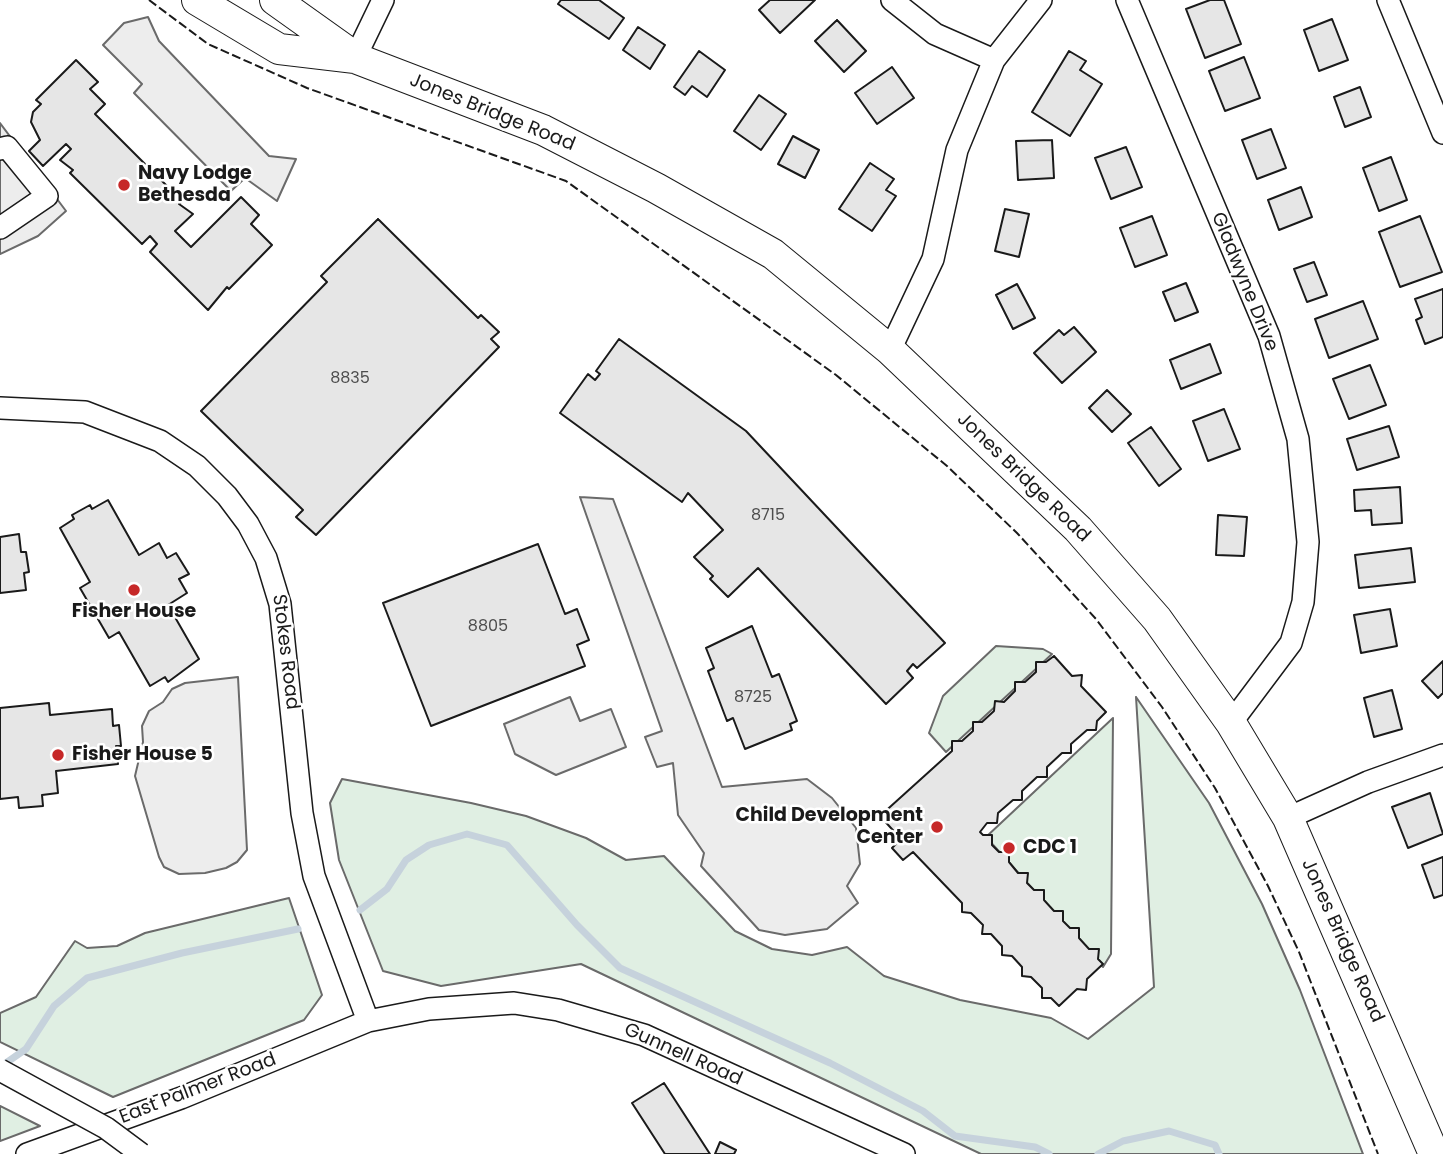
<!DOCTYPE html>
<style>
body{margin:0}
canvas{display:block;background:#fff}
</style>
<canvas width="1443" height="1154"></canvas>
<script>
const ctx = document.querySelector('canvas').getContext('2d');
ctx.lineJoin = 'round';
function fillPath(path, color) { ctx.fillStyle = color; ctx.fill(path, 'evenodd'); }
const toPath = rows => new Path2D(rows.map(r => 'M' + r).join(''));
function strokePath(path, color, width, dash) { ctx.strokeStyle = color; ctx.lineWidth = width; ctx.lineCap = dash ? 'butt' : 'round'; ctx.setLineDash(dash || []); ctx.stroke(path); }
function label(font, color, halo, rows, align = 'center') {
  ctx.font = font + ' Poppins,sans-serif'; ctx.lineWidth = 5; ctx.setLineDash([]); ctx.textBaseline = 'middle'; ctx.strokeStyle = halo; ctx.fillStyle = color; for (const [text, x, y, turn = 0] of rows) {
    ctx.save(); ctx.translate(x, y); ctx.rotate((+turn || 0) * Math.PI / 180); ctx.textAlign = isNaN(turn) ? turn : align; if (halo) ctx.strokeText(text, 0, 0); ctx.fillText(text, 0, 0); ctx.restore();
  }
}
const green = toPath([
 [996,646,1043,649,1052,654,946,752,929,733,943,696,996,646],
 [1136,697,1209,803,1262,904,1300,990,1363,1154,981,1154,581,964,441,986,383,971,339,860,330,803,342,779,471,803,526,816,586,838,626,860,664,856,735,931,772,949,812,955,847,947,884,976,960,1000,1051,1018,1088,1039,1154,987,1136,697],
 [1113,718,1111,954,1103,967,986,837,1113,718],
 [289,898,322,995,304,1020,113,1097,0,1042,0,1013,36,997,75,941,87,948,117,946,145,933,289,898],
 [0,1106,40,1126,0,1141,0,1106]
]);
const parking = toPath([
 [148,17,159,41,269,156,296,159,277,201,245,178,231,191,134,93,142,84,103,45,124,23,148,17],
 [0,123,66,211,38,236,0,254,0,123],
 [580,497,613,499,722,787,807,779,832,798,856,828,860,864,847,886,858,903,827,929,785,935,759,930,701,866,704,853,678,815,673,763,657,767,645,737,662,731,580,497],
 [238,677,247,850,237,862,226,868,205,873,179,874,164,867,159,857,135,776,143,742,142,726,149,711,163,702,172,689,185,683,238,677],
 [570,697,580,721,611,709,626,747,556,775,515,754,504,724,570,697]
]);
const stream = toPath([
 [360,910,387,889,406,860,429,845,467,834,507,845,577,925,620,968,830,1063,923,1111,955,1136,1035,1147,1049,1154],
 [0,1067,26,1049,54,1006,87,978,182,953,298,929],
 [1098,1154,1123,1141,1169,1131,1215,1145,1219,1154]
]);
const building = toPath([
 [561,0,599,0,624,18,609,39,558,4,561,0],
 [770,0,815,0,780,33,759,10,770,0],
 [1210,0,1224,0,1241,44,1205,58,1186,9,1210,0],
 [1332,19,1348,60,1319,71,1304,30,1332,19],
 [837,20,866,51,844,72,815,41,837,20],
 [638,27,665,45,650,69,623,50,638,27],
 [699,51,725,70,707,97,692,86,685,95,674,87,699,51],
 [1069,51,1086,61,1080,70,1102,84,1070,136,1032,112,1069,51],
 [1244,57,1260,98,1225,111,1209,71,1244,57],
 [76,60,98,82,90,89,105,104,95,114,182,201,179,204,193,214,175,231,191,247,241,197,259,215,251,224,272,245,229,289,227,287,208,310,150,252,157,244,150,236,142,244,70,173,73,170,60,160,71,149,66,144,43,166,29,151,40,140,31,122,33,112,41,104,36,100,76,60],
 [892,67,914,98,877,124,855,93,892,67],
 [1360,87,1371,117,1345,127,1334,97,1360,87],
 [759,95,786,114,761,150,734,131,759,95],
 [1271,129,1286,168,1257,179,1242,140,1271,129],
 [793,136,819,150,805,178,778,164,793,136],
 [1052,140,1054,178,1018,180,1016,141,1052,140],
 [1126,147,1142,187,1111,199,1095,158,1126,147],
 [1391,157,1407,200,1379,211,1363,168,1391,157],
 [870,163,894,179,886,190,896,196,872,231,839,209,870,163],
 [1301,187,1312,217,1279,230,1268,200,1301,187],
 [1005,209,1029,214,1019,257,995,251,1005,209],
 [1152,216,1167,255,1135,267,1120,228,1152,216],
 [1420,216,1442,272,1400,287,1379,232,1420,216],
 [378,219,478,318,481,315,499,332,491,339,499,347,316,535,296,517,303,510,201,411,327,282,321,276,378,219],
 [1314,262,1327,295,1307,302,1294,269,1314,262],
 [1186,283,1198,312,1175,321,1163,292,1186,283],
 [1017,284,1035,318,1013,329,996,295,1017,284],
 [1443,289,1443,337,1425,344,1416,320,1422,317,1415,299,1443,289],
 [1363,301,1378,339,1329,358,1315,319,1363,301],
 [1074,327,1096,352,1062,383,1034,353,1059,330,1064,335,1074,327],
 [619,339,746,431,945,643,917,668,913,664,907,671,913,678,886,704,758,568,728,597,710,579,713,576,694,557,723,530,688,493,682,502,560,413,588,374,595,380,600,374,596,371,619,339],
 [1210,344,1221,373,1181,389,1170,360,1210,344],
 [1370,365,1386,405,1349,419,1333,379,1370,365],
 [1107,390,1131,414,1112,432,1089,408,1107,390],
 [1224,409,1240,449,1208,461,1193,421,1224,409],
 [1389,426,1399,457,1357,470,1347,439,1389,426],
 [1151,427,1181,469,1159,486,1128,443,1151,427],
 [1400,487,1402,523,1372,525,1371,510,1355,511,1354,490,1400,487],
 [108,500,139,555,159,543,167,558,176,553,189,574,179,579,187,593,168,605,199,659,168,682,165,677,150,686,119,632,109,638,80,588,90,582,60,528,74,519,72,515,90,505,92,509,108,500],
 [1218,515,1247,517,1244,556,1216,555,1218,515],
 [19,534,21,552,26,552,29,572,24,573,26,590,0,593,0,537,19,534],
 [538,544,565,614,577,609,589,640,577,645,585,666,431,726,383,603,538,544],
 [1411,548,1415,582,1359,588,1355,555,1411,548],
 [1390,609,1397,646,1361,653,1354,615,1390,609],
 [752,626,772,677,779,674,797,721,790,724,792,730,745,749,733,718,727,721,708,671,714,668,706,648,752,626],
 [1054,656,1072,676,1082,675,1081,686,1106,712,1097,721,1096,730,1087,730,1071,744,1071,753,1062,753,1047,767,1047,777,1037,777,1022,791,1022,800,1013,800,998,813,997,823,987,823,980,832,983,835,992,835,992,845,999,852,1009,852,1009,862,1018,873,1028,873,1027,883,1034,890,1044,890,1044,900,1054,911,1063,911,1063,921,1070,928,1079,928,1079,938,1089,949,1099,949,1098,959,1103,964,1087,979,1086,990,1077,989,1059,1006,1051,998,1042,998,1042,988,1031,977,1022,976,1022,967,1012,956,1002,955,1002,946,991,934,982,934,983,925,971,913,962,912,962,903,913,852,903,860,892,848,901,839,880,816,952,751,952,741,962,741,973,731,973,722,982,722,994,711,995,701,1004,702,1015,691,1015,682,1025,682,1036,672,1036,662,1046,662,1054,656],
 [1443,661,1443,693,1438,698,1422,681,1443,661],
 [1392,690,1402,729,1374,737,1364,698,1392,690],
 [49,703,50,715,112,709,113,726,119,725,121,746,116,746,118,764,56,771,58,793,42,795,43,806,19,808,18,797,0,799,0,708,49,703],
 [1430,793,1443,834,1408,848,1392,807,1430,793],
 [1443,857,1443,895,1434,898,1422,865,1443,857],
 [664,1083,710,1154,665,1154,632,1103,664,1083],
 [720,1142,736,1150,734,1154,715,1154,720,1142]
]);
const street = toPath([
 [892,0,935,34,994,60],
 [1127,0,1269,336,1298,439,1308,542,1303,602,1291,643,1231,723],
 [1388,0,1443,133],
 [355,58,383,0],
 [0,149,7,147,47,196,0,228],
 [890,350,933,259,957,150,994,60,1041,0],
 [0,408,85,412,160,441,197,466,227,496,248,524,266,558,280,604,302,813,314,876,368,1021],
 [1288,818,1368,782,1443,755],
 [27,1154,181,1098,368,1021,429,1009,514,1003,558,1010,644,1035,904,1154]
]);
const secondary = toPath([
 [197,0,279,49,355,58,543,130,656,188,773,254,890,350,1078,529,1157,619,1231,723,1288,818,1434,1154],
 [275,0,355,57]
]);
const streetBridge = toPath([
 [0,1070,106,1128,141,1154]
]);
const fence = toPath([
 [149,0,208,44,307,88,566,181,836,375,947,466,1017,533,1096,619,1162,707,1215,788,1268,886,1299,952,1378,1154]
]);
const markers = [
 [124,185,7,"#c62828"],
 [134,590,7,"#c62828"],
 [58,755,7,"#c62828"],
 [937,827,7,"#c62828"],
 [1009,848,7,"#c62828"]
];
const numberNames = [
 ["8835",350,379],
 ["8715",768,516],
 ["8805",488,627],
 ["8725",753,698]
];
const streetNames = [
 ["Jones Bridge Road",492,113,22],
 ["Gladwyne Drive",1244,282,68],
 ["Jones Bridge Road",1023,478,44],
 ["Stokes Road",285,652,83],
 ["Jones Bridge Road",1342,941,66],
 ["Gunnell Road",683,1055,24],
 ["East Palmer Road",198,1089,-21]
];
const poiNames = [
 ["Navy Lodge",138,174],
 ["Bethesda",138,196],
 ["Fisher House",134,612,"center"],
 ["Fisher House 5",72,755],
 ["Child Development",923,816,"right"],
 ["Center",923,838,"right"],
 ["CDC 1",1023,848]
];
fillPath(green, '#e0efe3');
strokePath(green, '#6a6a6a', 2);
fillPath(parking, '#ededed');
strokePath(parking, '#6a6a6a', 2);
strokePath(stream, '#c6d2dc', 7);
fillPath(building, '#e6e6e6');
strokePath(building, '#1a1a1a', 2);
strokePath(street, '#1a1a1a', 24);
strokePath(secondary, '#1a1a1a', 32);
strokePath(street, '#fff', 21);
strokePath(secondary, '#fff', 30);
strokePath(streetBridge, '#1a1a1a', 24, []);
strokePath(streetBridge, '#fff', 21);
strokePath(fence, '#1a1a1a', 2, [9, 3.5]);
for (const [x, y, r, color] of markers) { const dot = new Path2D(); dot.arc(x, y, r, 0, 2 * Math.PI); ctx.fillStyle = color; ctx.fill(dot); strokePath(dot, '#fff', 2.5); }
label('16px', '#4d4d4d', null, numberNames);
label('19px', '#1a1a1a', '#fff', streetNames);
label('bold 19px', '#1a1a1a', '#fff', poiNames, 'left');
</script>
